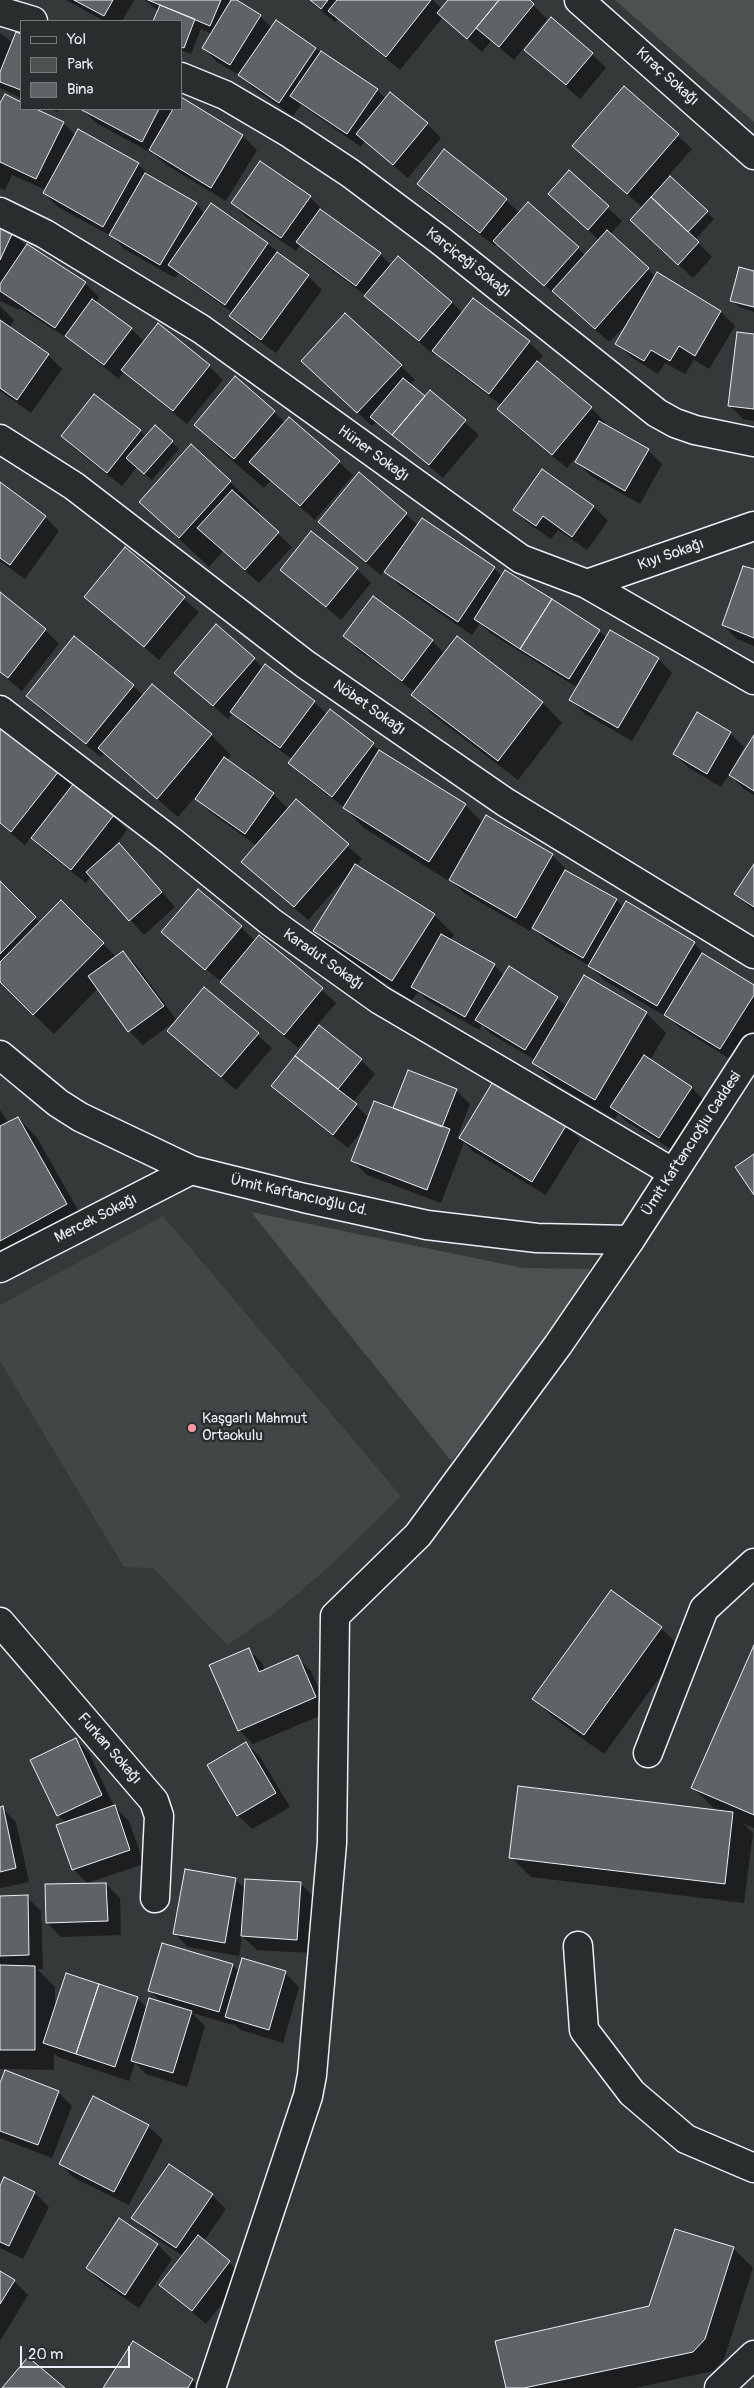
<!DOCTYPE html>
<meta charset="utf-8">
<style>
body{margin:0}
#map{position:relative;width:754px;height:2388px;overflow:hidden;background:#35393a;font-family:Pangolin,sans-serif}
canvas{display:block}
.legend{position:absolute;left:20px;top:20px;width:162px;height:90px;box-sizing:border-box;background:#2a2d2e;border:1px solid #767b7f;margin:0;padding:6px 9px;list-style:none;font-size:15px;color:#e8f1f8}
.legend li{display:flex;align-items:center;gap:10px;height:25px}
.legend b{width:25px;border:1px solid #767b7f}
.scale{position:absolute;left:20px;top:2346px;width:110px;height:22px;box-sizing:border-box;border:2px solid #e8f1f8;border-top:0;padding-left:6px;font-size:15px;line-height:18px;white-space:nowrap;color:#e8f1f8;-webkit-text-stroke:4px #2a2d2e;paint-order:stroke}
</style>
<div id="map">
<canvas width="754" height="2388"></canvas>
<ul class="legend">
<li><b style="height:6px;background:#2a2d2e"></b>Yol</li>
<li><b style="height:14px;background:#4d5152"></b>Park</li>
<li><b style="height:14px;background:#5f6365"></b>Bina</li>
</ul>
<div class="scale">20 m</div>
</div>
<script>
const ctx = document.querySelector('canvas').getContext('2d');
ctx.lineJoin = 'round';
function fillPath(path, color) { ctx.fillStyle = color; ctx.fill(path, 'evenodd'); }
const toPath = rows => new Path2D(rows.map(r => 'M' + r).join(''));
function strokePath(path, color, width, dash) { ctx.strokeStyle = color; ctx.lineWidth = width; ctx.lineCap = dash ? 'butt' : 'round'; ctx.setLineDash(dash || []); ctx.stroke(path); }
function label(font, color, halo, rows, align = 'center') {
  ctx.font = font + ' Pangolin,sans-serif'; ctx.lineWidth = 5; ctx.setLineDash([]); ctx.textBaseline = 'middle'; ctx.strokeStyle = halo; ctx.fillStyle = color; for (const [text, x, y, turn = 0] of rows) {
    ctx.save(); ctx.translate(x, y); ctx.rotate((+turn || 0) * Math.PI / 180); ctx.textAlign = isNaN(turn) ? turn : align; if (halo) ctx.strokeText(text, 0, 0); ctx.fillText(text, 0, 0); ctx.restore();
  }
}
const built = toPath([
 [163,1216,401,1496,328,1568,273,1614,227,1645,153,1568,124,1567,0,1361,0,1305]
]);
const green = toPath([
 [615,0,754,0,754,122],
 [251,1212,523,1268,590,1269,562,1330,451,1461]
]);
const shadow = toPath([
 [66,0,134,0,122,21,104,21],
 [145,0,240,0,239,3,260,16,272,28,276,22,377,90,386,99,427,124,441,138,408,178,365,141,361,147,301,105,293,116,254,89,241,76,217,62,203,47,212,34,201,29,191,54,181,50,181,21,154,21,158,11],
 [308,0,433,0,442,9,450,0,528,0,547,19,514,60,491,41,482,52,443,17,400,70,338,19,335,22],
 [0,33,13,43,16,33,21,35,21,98,0,88],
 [525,50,592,54,606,68,580,99],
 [624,88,692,149,668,176,714,219,695,240,712,257,693,278,645,234,643,208,588,160],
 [5,95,21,103,21,109,33,109,63,123,76,136,79,131,138,164,152,178,196,204,205,214,212,205,268,244,308,276,322,290,276,353,244,330,230,316,233,313,178,273,175,278,124,249,113,237,58,207,44,193,46,190,12,175,5,190,0,188,0,106],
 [181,99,243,136,257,150,226,201,165,164,155,155,96,123,82,109,181,109],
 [50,109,59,109,58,112],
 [569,172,622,221,610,235,656,277,658,274,721,312,735,326,709,369,694,360,685,374,665,363,658,374,631,357,617,343,630,321,609,342,497,243,495,246,432,198,418,184,506,200,519,213,528,203,585,255,599,240,549,194],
 [310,197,324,211,323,212,380,254,391,265,452,302,463,314,529,342,543,356,537,363,591,408,605,422,602,425,648,450,662,464,640,504,591,476,577,462,584,447,567,468,512,423,498,409,501,405,448,365,436,352,434,355,368,297,312,256,301,244,296,251,246,217,232,203],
 [0,227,13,233,27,247,28,245,85,283,99,297,96,303,131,329,145,342,209,366,223,380,187,424,124,371,119,379,70,340,20,308,19,310,0,301],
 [754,273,754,306,738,301,738,304,754,308,754,312,739,307,731,300],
 [0,306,14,320,9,328,48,355,62,369,31,413,0,391],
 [754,335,754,421,743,419,729,405],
 [302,361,401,366,415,380,410,385,425,398,430,392,479,435,443,478,376,422,372,426],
 [235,378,286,423,339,462,353,475,315,520,270,481,264,488,225,454,195,425],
 [155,426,179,449,152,480,137,467,122,486,76,450,62,436,140,430,146,437],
 [360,474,418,525,422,519,494,568,502,577,599,631,607,638,658,659,672,673,632,741,585,714,571,700,578,688,490,633,480,623,472,635,400,586,385,570,381,575,333,536,320,522],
 [230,482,260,511,257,514,292,547,259,583,223,551,209,567,140,502],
 [0,483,45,517,59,531,25,579,0,561],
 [594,507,608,521,587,550,558,530,551,539,529,524,515,510],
 [125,549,199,612,159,660,86,597],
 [357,569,371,583,341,620,282,570],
 [754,570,754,646,737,639,723,625],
 [0,594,45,630,59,644,22,691,0,673],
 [344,636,432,641,445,654,457,638,543,703,562,723,518,780,433,715,413,695,415,692,358,650],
 [254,659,263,668,314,702,327,714,330,710,385,755,465,805,483,823,552,855,566,869,565,871,616,900,624,908,694,943,708,958,754,986,754,1031,735,1062,680,1028,670,1019,604,980,590,966,548,942,532,927,530,931,464,893,451,880,449,881,364,828,345,808,304,777,290,763,292,759,246,726,233,713,228,719,176,673],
 [133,686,144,696,211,735,231,755,226,760,273,794,289,810,296,801,362,859,356,866,434,915,454,935,450,940,494,965,504,975,557,998,567,1007,585,977,646,1013,666,1033,650,1060,692,1088,706,1102,674,1151,626,1121,618,1113,615,1119,554,1083,534,1063,535,1060,491,1034,482,1025,479,1030,427,1000,418,992,412,1000,334,951,314,931,348,875,308,920,243,862,257,846,210,812,195,797,178,817,104,753,101,757,41,710,27,696],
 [1,727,58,772,73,787,74,785,113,816,127,830,114,847,119,845,175,907,144,935,91,876,86,883,46,852,31,837,25,845,0,824],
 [730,733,744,747,736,761,738,762,754,737,754,795,744,789,729,774,721,787,689,768,674,754],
 [754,866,754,911,736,894],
 [0,883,40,923,61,902,116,957,123,952,137,966,177,1021,204,988,272,1048,236,1090,168,1031,174,1022,143,1045,129,1031,98,988,54,1034,0,982],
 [241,927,255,941,260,936,336,1003,298,1048,163,932],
 [319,1027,361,1060,375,1074,353,1102,369,1118,456,1090,470,1104,457,1138,459,1140,494,1082,566,1125,580,1139,546,1195,474,1152,464,1142,441,1203,367,1175,353,1161,366,1125,348,1148,287,1100,273,1086],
 [0,1110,9,1123,18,1118,37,1138,86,1224,0,1272],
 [661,1628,681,1648,604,1754,554,1718,534,1699],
 [754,1648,754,1828,743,1823,753,1833,744,1903,531,1877,511,1857,717,1811,693,1788],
 [248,1649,262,1663,265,1670,297,1657,311,1671,329,1712,253,1744,239,1730],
 [75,1739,89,1753,114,1806,129,1821,144,1864,87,1883,73,1869,66,1823,58,1815],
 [246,1743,260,1757,290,1807,252,1829,238,1815],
 [0,1808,2,1808,16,1822,29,1882,0,1888],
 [236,1880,245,1889,300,1883,314,1897,310,1953,257,1950,242,1936,239,1956,188,1947,174,1933],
 [106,1884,120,1898,121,1935,61,1937,47,1923],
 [0,1897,27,1897,41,1911,43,1969,37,1969,55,1987,55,2010,137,1998,147,2008,163,2004,150,1991,232,1965,240,1972,285,1973,299,1987,283,2043,241,2030,233,2023,233,2025,192,2013,205,2026,187,2087,146,2074,135,2063,129,2081,58,2057,54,2053,54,2070,0,2069],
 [0,2086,58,2092,72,2106,52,2158,0,2138],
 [148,2126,163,2140,129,2205,74,2178,60,2164],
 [5,2178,35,2193,49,2207,23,2259,0,2248,0,2189],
 [212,2195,226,2209,204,2241,244,2276,206,2324,160,2285,183,2256,147,2232,133,2218],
 [119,2220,158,2245,172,2259,139,2308,101,2282,87,2268],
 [733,2248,753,2268,724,2359,713,2371,635,2388,507,2388,650,2307],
 [0,2272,14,2281,28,2295,0,2341],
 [133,2343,193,2380,200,2388,105,2388]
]);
const building = toPath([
 [74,0,113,0,104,16,74,0],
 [148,0,221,0,210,26,148,0],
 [231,0,237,0,261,15,230,65,202,48,231,0],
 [310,0,328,0,321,9,310,0],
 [337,0,431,0,386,57,328,11,337,0],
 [448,0,499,0,467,39,437,13,448,0],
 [499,0,530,0,534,4,499,47,476,28,499,0],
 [160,5,195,19,184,48,181,47,181,21,153,21,160,5],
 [551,17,593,53,566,85,524,50,551,17],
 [276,20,316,48,279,103,238,75,276,20],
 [16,32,21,34,21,90,0,82,0,72,16,32],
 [321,51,378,89,347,134,290,96,321,51],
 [624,86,679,134,627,194,572,146,624,86],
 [390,92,428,123,393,165,356,134,390,92],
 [5,94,21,102,21,109,36,109,64,122,36,179,0,162,0,103,5,94],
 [181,97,243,135,211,188,149,150,173,109,181,109,181,97],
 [80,109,159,109,142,142,80,109],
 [78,129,139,163,103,227,43,193,78,129],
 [444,149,507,199,480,233,417,184,444,149],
 [260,161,311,196,281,238,231,203,260,161],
 [569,170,609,206,588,230,548,194,569,170],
 [145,173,197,203,160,265,109,235,145,173],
 [670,176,708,211,688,232,651,197,670,176],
 [651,197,699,242,678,265,630,220,651,197],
 [528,202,579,247,544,286,493,241,528,202],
 [211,203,268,243,225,305,168,265,211,203],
 [320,209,381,253,356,286,296,242,320,209],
 [0,226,13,232,0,260,0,226],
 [607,230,649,268,595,329,552,291,607,230],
 [27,244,86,282,55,328,0,291,0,284,27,244],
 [277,252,309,275,261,340,229,316,277,252],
 [398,256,452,302,419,341,364,296,398,256],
 [739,267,754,271,754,307,730,301,739,267],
 [657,272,721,311,695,356,679,346,670,361,651,350,644,361,615,344,657,272],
 [473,298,530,341,489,394,432,351,473,298],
 [92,299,132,328,104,365,65,336,92,299],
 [345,313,402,365,357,413,301,361,345,313],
 [0,320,49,354,17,400,0,388,0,320],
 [158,323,210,365,173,411,121,370,158,323],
 [737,332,754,334,754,409,728,406,737,332],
 [537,361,592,407,552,455,497,409,537,361],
 [235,376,275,411,234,459,194,425,235,376],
 [403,378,425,396,392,435,370,417,403,378],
 [430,390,466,420,429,465,392,435,430,390],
 [94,394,141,430,107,473,61,436,94,394],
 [289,417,340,461,300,506,249,462,289,417],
 [599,421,649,449,625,491,575,462,599,421],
 [155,425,173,441,144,474,126,458,155,425],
 [191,444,231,481,179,538,139,502,191,444],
 [542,469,594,506,572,537,543,516,536,526,513,510,542,469],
 [359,472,407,513,366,562,318,522,359,472],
 [0,482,46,516,10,565,0,558,0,482],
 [232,490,279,532,245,570,197,528,232,490],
 [422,518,495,567,458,622,384,572,422,518],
 [311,531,358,568,326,607,280,570,311,531],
 [125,547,185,597,144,647,84,597,125,547],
 [743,566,754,569,754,638,722,625,743,566],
 [505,570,552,599,520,649,474,619,505,570],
 [0,592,46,629,8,678,0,672,0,592],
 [373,596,433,640,402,681,343,636,373,596],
 [552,599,600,630,569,679,520,649,552,599],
 [216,624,255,658,213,706,174,673,216,624],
 [610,630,659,658,618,728,569,700,610,630],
 [74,636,134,685,86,744,26,696,74,636],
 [457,636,543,702,498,761,411,695,457,636],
 [265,664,315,701,280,748,230,712,265,664],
 [152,684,212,734,157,799,98,748,152,684],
 [330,709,374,743,332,797,288,763,330,709],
 [697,712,731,732,707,774,673,754,697,712],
 [0,725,59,771,11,832,0,823,0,725],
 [754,735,754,791,729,775,754,735],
 [379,750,466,804,429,862,343,808,379,750],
 [224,757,274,793,245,834,195,799,224,757],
 [74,783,114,815,71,870,31,838,74,783],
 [296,799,349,844,294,907,241,862,296,799],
 [486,815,553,854,516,918,449,880,486,815],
 [119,843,162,892,129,921,86,872,119,843],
 [355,864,435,914,392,981,313,931,355,864],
 [754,864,754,907,734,894,754,864],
 [565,870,617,899,583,958,532,928,565,870],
 [0,881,36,917,0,954,0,881],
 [198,889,242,926,205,970,161,932,198,889],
 [61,900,104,943,33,1015,0,982,0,962,61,900],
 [626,901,695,942,657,1006,588,966,626,901],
 [441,934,495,964,465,1017,411,987,441,934],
 [259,935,323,988,284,1035,220,982,259,935],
 [123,951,164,1006,128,1032,88,976,123,951],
 [702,953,754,985,754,995,720,1049,664,1015,702,953],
 [509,966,558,997,525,1050,475,1020,509,966],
 [584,975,647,1012,595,1100,532,1063,584,975],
 [204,987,259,1033,221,1077,167,1031,204,987],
 [319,1025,362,1059,338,1089,295,1056,319,1025],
 [644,1055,692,1087,659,1138,610,1107,644,1055],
 [295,1056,357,1104,333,1135,271,1086,295,1056],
 [408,1070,457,1089,442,1127,393,1108,408,1070],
 [494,1080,567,1124,532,1182,459,1138,494,1080],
 [374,1101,450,1129,427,1190,351,1161,374,1101],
 [18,1117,67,1204,0,1241,0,1126,18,1117],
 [754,1154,754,1195,735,1167,754,1154],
 [611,1590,662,1627,584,1735,532,1699,611,1590],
 [754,1645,754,1815,691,1788,754,1645],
 [249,1648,259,1672,298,1655,316,1697,238,1731,209,1665,249,1648],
 [76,1738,102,1795,57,1816,30,1760,76,1738],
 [246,1742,276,1793,237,1816,207,1765,246,1742],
 [518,1786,733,1812,725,1884,509,1858,518,1786],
 [115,1805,130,1850,72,1870,56,1825,115,1805],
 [3,1806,16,1868,0,1872,0,1807,3,1806],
 [185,1869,236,1878,225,1943,173,1934,185,1869],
 [245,1879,301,1882,297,1940,241,1936,245,1879],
 [106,1883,108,1921,46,1923,45,1884,106,1883],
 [28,1895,29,1955,0,1956,0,1896,28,1895],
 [162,1943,233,1964,219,2012,148,1991,162,1943],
 [242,1958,286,1971,269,2030,225,2017,242,1958],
 [0,1965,35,1966,35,2050,0,2050,0,1965],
 [66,1973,99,1984,76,2054,43,2043,66,1973],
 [99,1984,138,1997,115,2067,76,2054,99,1984],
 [149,1998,192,2011,173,2073,131,2061,149,1998],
 [5,2070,59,2091,38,2145,0,2131,0,2083,5,2070],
 [93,2096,149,2125,114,2192,59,2164,93,2096],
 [169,2164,213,2194,176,2248,131,2218,169,2164],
 [4,2177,35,2192,9,2246,0,2242,0,2186,4,2177],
 [119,2218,158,2244,125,2295,86,2268,119,2218],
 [675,2229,734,2247,705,2339,693,2352,524,2388,506,2388,495,2341,649,2306,675,2229],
 [198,2235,230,2261,192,2311,159,2285,198,2235],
 [0,2271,15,2280,0,2304,0,2271],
 [133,2341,193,2379,188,2388,103,2388,133,2341],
 [28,2357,65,2388,2,2388,28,2357]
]);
const street = toPath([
 [579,0,754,155],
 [0,11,33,21],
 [181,77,225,95,291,134,350,173,441,241,657,413,675,423,695,430,754,442],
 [0,212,45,234,201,329,521,559,587,584,754,680],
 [0,439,74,486,305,664,505,802,754,954],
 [587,584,754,526],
 [0,710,171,841,271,922,380,1000,672,1172],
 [0,1268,191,1170],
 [0,1622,154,1801,159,1816,155,1898],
 [648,1753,704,1609,754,1563],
 [578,1946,584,2030,632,2093,686,2139,754,2168],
 [211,2388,308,2096,312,2075,332,1843,335,1616,418,1535,558,1345,630,1240],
 [719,2388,754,2355]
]);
const secondary = toPath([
 [0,1055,58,1103,80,1117,191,1170,304,1198,427,1225,537,1238,630,1240,754,1048]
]);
const markers = [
 [192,1428,5,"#ff9aa2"]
];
const streetNames = [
 ["Kıraç Sokağı",667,77,42],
 ["Karçiçeği Sokağı",468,263,38],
 ["Hüner Sokağı",373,454,36],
 ["Kıyı Sokağı",671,555,-19],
 ["Nöbet Sokağı",369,708,35],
 ["Karadut Sokağı",323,960,35],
 ["Ümit Kaftancıoğlu Caddesi",692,1144,-57],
 ["Ümit Kaftancıoğlu Cd.",299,1196,13],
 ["Mercek Sokağı",96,1219,-27],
 ["Furkan Sokağı",109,1749,49]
];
const poiNames = [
 ["Kaşgarlı Mahmut",202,1419],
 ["Ortaokulu",202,1436]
];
fillPath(built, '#424647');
fillPath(green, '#4d5152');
fillPath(shadow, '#0007');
fillPath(building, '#5f6365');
strokePath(building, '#e8f1f8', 1);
strokePath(street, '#e8f1f8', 31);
strokePath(secondary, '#e8f1f8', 31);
strokePath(street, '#2a2d2e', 28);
strokePath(secondary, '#2a2d2e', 28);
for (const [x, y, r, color] of markers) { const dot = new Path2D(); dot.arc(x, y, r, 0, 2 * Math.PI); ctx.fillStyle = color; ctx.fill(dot); strokePath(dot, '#2a2d2e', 2); }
label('15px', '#e8f1f8', '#2a2d2e', streetNames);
label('15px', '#e8f1f8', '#2a2d2e', poiNames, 'left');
</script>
